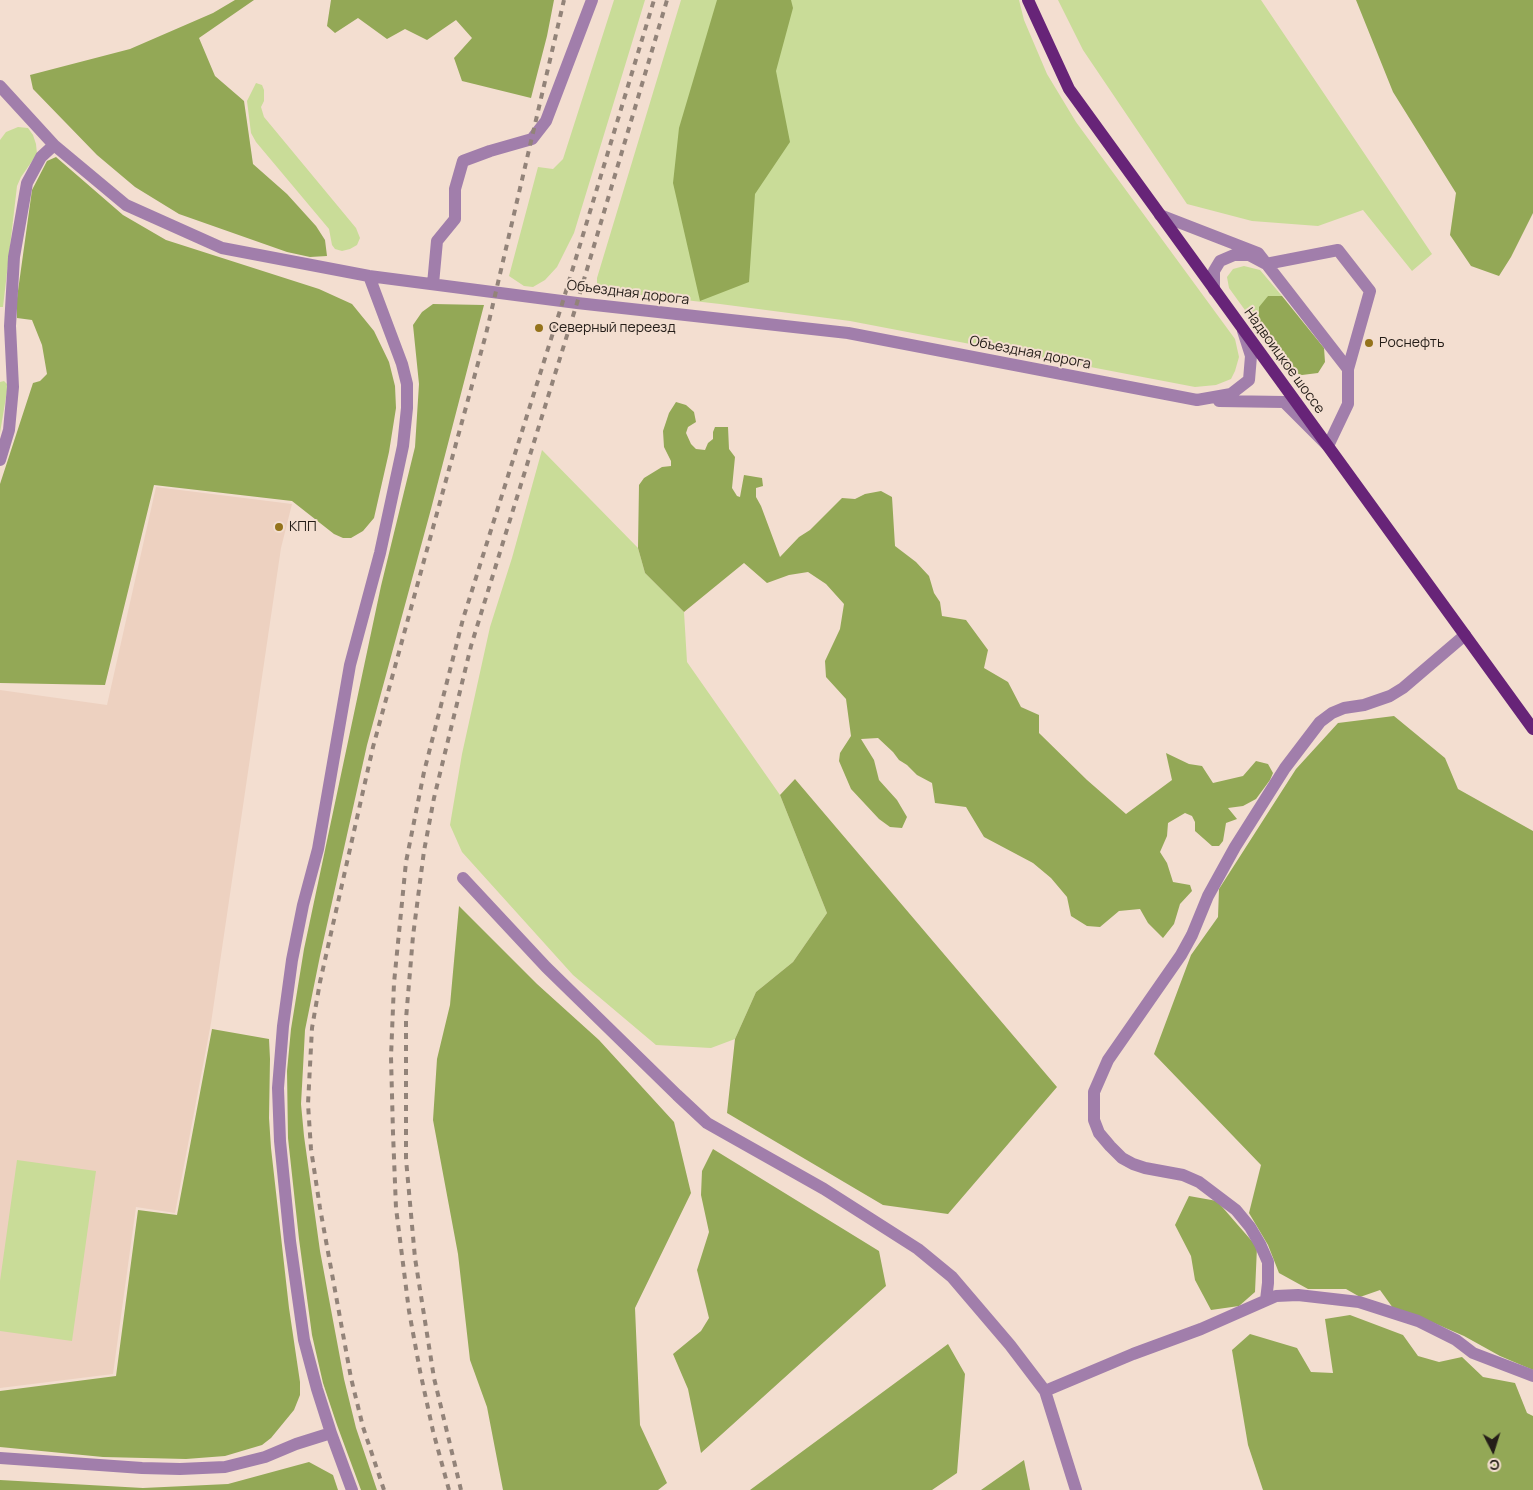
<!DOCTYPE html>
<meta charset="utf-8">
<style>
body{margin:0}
#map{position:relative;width:1533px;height:1490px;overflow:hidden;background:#f3ded0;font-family:Manrope,sans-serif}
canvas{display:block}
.north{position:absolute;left:1468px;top:1425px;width:50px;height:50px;-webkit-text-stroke:4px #f3ded0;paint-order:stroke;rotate:175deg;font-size:14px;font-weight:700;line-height:20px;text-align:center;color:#241d18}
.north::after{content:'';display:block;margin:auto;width:18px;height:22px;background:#241d18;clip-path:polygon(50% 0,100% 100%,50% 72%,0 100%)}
</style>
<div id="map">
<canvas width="1533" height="1490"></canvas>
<div class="north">С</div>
</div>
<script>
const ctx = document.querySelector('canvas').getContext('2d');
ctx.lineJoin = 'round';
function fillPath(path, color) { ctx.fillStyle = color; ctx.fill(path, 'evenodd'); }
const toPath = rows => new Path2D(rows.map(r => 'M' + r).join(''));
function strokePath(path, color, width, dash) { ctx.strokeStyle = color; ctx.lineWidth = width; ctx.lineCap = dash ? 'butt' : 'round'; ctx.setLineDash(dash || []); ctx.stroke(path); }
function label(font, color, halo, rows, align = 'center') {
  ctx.font = font + ' Manrope,sans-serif'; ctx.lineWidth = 4; ctx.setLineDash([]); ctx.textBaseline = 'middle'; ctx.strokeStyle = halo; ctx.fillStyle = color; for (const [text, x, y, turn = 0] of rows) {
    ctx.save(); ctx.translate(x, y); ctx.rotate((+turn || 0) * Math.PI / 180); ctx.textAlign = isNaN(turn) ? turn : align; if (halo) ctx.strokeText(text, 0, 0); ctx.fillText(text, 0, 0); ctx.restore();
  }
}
const built = toPath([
 [156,487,292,504,281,548,211,1023,175,1213,136,1207,113,1374,0,1388,0,690,107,705]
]);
const green = toPath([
 [614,0,645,0,574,233,557,267,545,280,533,287,524,286,509,276,538,167,553,169,563,159],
 [681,0,1019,0,1024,20,1047,74,1076,122,1235,339,1239,357,1235,371,1231,379,1216,385,1195,387,850,321,720,304,614,292,597,285,597,278],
 [1058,0,1261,0,1432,254,1412,271,1363,210,1318,226,1252,221,1187,204,1083,50],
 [256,83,262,85,264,90,264,101,261,107,264,117,356,228,360,238,357,245,350,249,342,251,335,249,332,245,329,229,256,142,251,133,247,101],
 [18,127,28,128,33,135,36,144,37,154,21,177,17,186,3,307,0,307,0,140,6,132],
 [1244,266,1260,270,1282,296,1268,296,1259,322,1263,335,1229,288,1227,277,1233,269],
 [4,381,8,385,0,433,0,382],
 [542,450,638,548,645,573,684,612,687,662,780,795,827,913,793,962,756,992,735,1039,711,1048,656,1045,573,975,462,852,450,825,462,754,490,627,512,558],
 [17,1160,96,1171,72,1341,0,1331,0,1281]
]);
const forest = toPath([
 [235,0,254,0,199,38,215,76,244,101,253,164,287,194,316,226,325,240,327,256,310,257,287,252,179,214,135,187,97,155,33,89,30,75,130,49,213,13],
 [331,0,554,0,547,36,531,98,462,81,454,58,472,38,456,20,427,40,405,29,387,39,358,18,335,33,327,26],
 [717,0,791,0,793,8,776,71,790,142,755,194,749,282,700,301,673,183,679,128],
 [1356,0,1533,0,1533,213,1511,257,1499,276,1471,266,1450,235,1456,193,1393,92],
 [56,157,123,215,166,240,319,289,352,304,374,331,389,362,395,386,396,408,389,452,374,518,363,531,351,538,343,538,334,534,292,501,154,485,105,685,0,683,0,484,33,383,40,381,47,374,42,345,32,320,17,318,17,298,32,190,47,161],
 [1268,296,1282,296,1324,348,1325,362,1318,373,1302,375,1290,371,1263,335,1259,322,1259,307],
 [433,304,484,305,431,509,367,745,320,956,305,1030,303,1068,301,1104,304,1136,320,1251,344,1379,356,1428,377,1490,361,1490,337,1425,323,1383,312,1335,299,1239,288,1138,287,1071,291,1029,304,949,381,586,415,447,419,384,413,325,422,312],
 [676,402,686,405,694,412,696,422,688,427,686,433,691,444,696,449,705,450,708,443,713,439,713,432,715,427,728,427,729,449,735,457,732,488,737,496,740,497,744,475,762,478,763,486,756,488,756,497,761,506,780,557,799,537,810,530,842,498,855,499,865,494,881,491,892,497,895,546,916,562,929,576,934,593,940,602,942,616,966,620,988,650,984,668,1008,682,1021,707,1039,715,1039,733,1087,780,1126,814,1172,780,1166,753,1189,764,1202,766,1213,783,1243,776,1256,761,1268,764,1273,773,1270,780,1256,799,1243,806,1228,808,1237,819,1226,823,1223,841,1219,846,1212,846,1195,831,1195,822,1192,816,1185,813,1168,823,1167,836,1160,852,1167,863,1173,882,1190,885,1192,891,1180,904,1174,924,1163,938,1148,923,1140,909,1119,911,1100,927,1087,926,1071,916,1067,897,1051,878,1033,863,984,837,966,807,935,803,932,783,917,775,907,765,899,760,893,752,878,738,861,739,874,760,879,780,897,800,907,817,902,828,890,827,879,819,851,789,839,761,840,753,851,736,846,699,826,677,825,661,840,629,844,604,826,584,808,572,789,575,767,583,744,563,684,612,645,573,638,548,639,485,644,478,662,467,671,466,671,461,664,447,663,431,669,413],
 [1394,716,1445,758,1458,789,1533,831,1533,1370,1500,1356,1464,1336,1420,1317,1393,1308,1380,1290,1360,1297,1346,1289,1308,1289,1279,1273,1268,1245,1249,1213,1261,1165,1154,1054,1191,955,1218,917,1219,889,1296,769,1338,723],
 [795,779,1057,1087,948,1214,883,1205,727,1113,735,1039,756,992,793,962,827,913,780,795],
 [459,906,537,984,599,1040,674,1122,691,1193,635,1308,640,1425,667,1483,658,1490,503,1490,487,1407,470,1360,458,1254,433,1120,437,1059,450,1005],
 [212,1029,269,1039,270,1059,269,1118,271,1148,289,1308,300,1382,300,1395,294,1410,271,1438,262,1445,225,1456,186,1459,103,1457,0,1447,0,1391,116,1376,138,1210,177,1215],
 [713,1149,879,1251,886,1286,701,1453,688,1389,673,1354,701,1331,709,1318,697,1270,709,1232,701,1195,702,1171],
 [1189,1196,1217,1201,1257,1247,1255,1292,1239,1306,1211,1310,1195,1280,1191,1256,1175,1225],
 [1350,1315,1403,1335,1418,1356,1439,1362,1462,1357,1483,1377,1515,1383,1527,1413,1533,1416,1533,1490,1263,1490,1248,1445,1232,1350,1250,1334,1297,1348,1311,1372,1333,1373,1325,1319],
 [948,1344,965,1374,957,1473,932,1490,750,1490],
 [1024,1460,1030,1490,981,1490],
 [309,1462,333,1475,338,1490,0,1490,0,1480,143,1488,228,1484]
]);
const minor = toPath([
 [0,86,54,145,126,205,222,248,369,276,577,303,848,333,1197,400,1231,394,1249,380,1251,356,1243,331],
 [1160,215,1258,253,1348,369],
 [433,284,437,241,455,219,455,189,463,161,490,151,532,139,546,121,592,0],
 [1214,290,1214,271,1220,261,1234,255,1249,255,1266,264,1338,250,1370,291,1348,369,1348,404,1328,446,1284,402,1219,401],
 [0,460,9,430,13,387,10,326,14,257,27,183,41,157,54,145],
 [463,878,546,967,677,1095,707,1123,824,1189,918,1249,952,1277,1010,1345,1045,1391,1076,1490],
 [1266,1300,1268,1283,1268,1262,1260,1244,1250,1227,1236,1210,1199,1182,1183,1175,1145,1168,1133,1164,1122,1158,1110,1146,1099,1133,1094,1120,1094,1092,1108,1060,1181,955,1192,935,1208,896,1235,847,1285,768,1320,722,1332,713,1344,708,1364,705,1390,696,1403,688,1465,635],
 [1045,1391,1133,1354,1201,1329,1276,1296,1298,1295,1359,1302,1418,1321,1456,1340,1473,1353,1533,1376],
 [0,1458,142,1468,180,1469,225,1467,265,1457,296,1444,331,1433],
 [352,1490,331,1433,317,1389,304,1340,290,1241,280,1141,278,1088,283,1026,292,960,303,905,318,849,350,665,380,553,403,446,407,408,407,384,402,364,369,276]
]);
const major = toPath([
 [1028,0,1069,89,1533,729]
]);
const rail = toPath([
 [384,1490,363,1427,351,1378,320,1208,311,1149,308,1104,312,1028,320,982,373,747,486,334,564,0],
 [449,1490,433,1431,420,1371,409,1311,396,1208,393,1133,391,1057,394,983,406,862,424,772,463,619,563,301,654,0],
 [461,1490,434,1378,415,1258,406,1159,406,1019,413,936,424,851,434,798,471,646,577,303,667,0]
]);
const markers = [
 [539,328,5,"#94731b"],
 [1369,343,5,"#94731b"],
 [279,527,5,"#94731b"]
];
const streetNames = [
 ["Объездная дорога",628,293,7],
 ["Объездная дорога",1030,353,11],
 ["Надвоицкое шоссе",1284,361,54]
];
const poiNames = [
 ["Северный переезд",549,328],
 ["Роснефть",1379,343],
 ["КПП",289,527]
];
fillPath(built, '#edd1c0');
fillPath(green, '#c9dc98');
fillPath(forest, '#93a856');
strokePath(minor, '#a17eab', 12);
strokePath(major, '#672478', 12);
strokePath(rail, '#928379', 4, [6, 6]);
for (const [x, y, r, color] of markers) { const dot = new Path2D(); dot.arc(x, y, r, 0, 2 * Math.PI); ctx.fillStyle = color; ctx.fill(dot); strokePath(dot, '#f3ded0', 2); }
label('14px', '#241d18', '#f3ded0', streetNames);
label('14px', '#241d18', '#f3ded0', poiNames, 'left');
</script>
